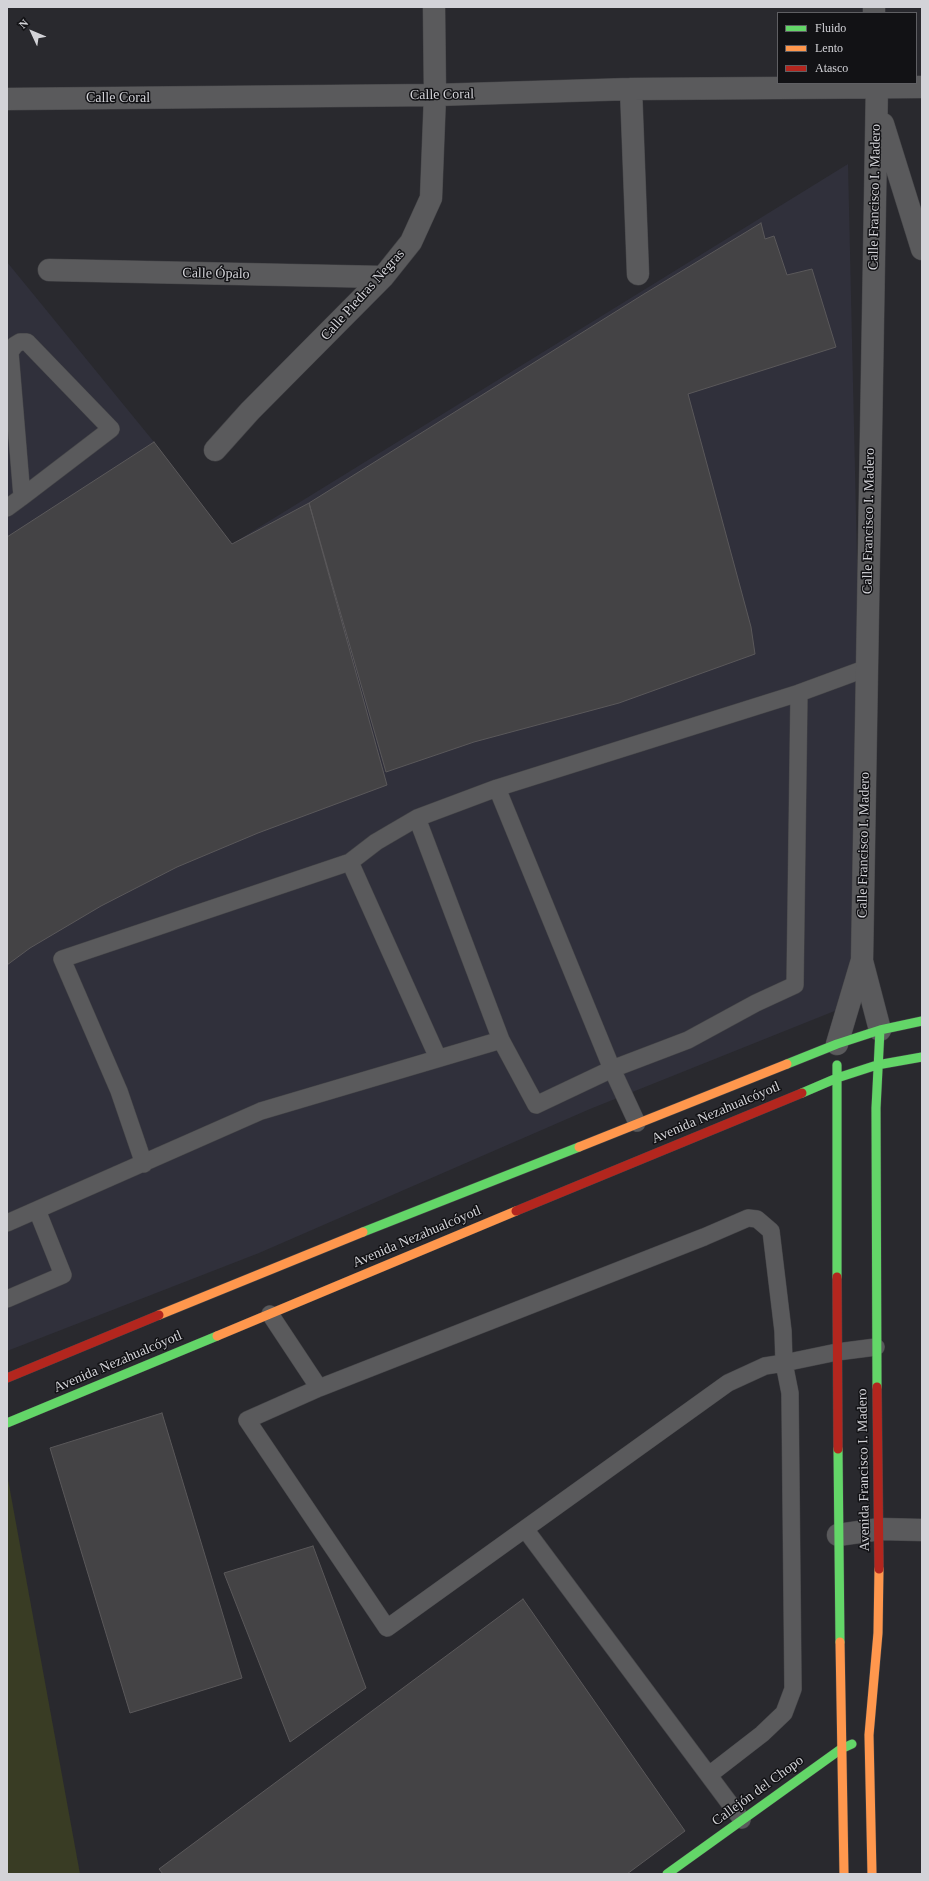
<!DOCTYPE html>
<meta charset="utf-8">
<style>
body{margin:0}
#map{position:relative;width:929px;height:1881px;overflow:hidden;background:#29292e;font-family:"Times New Roman",serif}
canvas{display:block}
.frame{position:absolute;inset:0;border:8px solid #d3d3d8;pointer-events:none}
.legend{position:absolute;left:777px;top:12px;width:140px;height:72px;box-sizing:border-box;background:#121215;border:1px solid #5f5f63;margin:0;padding:5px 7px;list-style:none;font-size:12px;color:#d3d3d8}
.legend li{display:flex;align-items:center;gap:8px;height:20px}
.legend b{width:20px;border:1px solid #5f5f63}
.north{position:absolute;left:12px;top:12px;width:40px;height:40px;-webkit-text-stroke:3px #121215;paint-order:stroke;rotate:314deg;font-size:11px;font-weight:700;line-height:16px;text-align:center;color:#d3d3d8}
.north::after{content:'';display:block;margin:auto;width:14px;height:18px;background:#d3d3d8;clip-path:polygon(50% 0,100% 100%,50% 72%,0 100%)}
</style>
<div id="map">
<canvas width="929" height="1881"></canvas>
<div class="frame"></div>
<ul class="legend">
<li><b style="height:5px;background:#63d668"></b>Fluido</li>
<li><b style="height:5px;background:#ff974d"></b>Lento</li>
<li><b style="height:5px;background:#b3261e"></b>Atasco</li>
</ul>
<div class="north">N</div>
</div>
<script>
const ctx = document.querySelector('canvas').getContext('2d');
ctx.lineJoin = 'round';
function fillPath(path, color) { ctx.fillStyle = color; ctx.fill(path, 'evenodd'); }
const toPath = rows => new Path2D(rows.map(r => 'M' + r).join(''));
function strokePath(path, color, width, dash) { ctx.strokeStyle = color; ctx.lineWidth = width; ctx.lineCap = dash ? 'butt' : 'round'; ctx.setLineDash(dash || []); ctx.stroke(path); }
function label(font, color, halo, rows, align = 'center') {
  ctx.font = font + ' "Times New Roman",serif'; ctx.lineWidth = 3; ctx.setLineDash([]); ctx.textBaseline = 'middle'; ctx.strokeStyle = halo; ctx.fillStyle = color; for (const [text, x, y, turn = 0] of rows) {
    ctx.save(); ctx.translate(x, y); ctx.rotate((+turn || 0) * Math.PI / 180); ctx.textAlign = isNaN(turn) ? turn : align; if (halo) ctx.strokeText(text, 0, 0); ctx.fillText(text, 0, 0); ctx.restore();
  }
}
const built = toPath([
 [848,164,867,998,590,1109,259,1253,7,1351,7,262,154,442,232,544]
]);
const green = toPath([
 [7,1474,80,1874,7,1874]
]);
const building = toPath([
 [761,223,765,239,774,236,787,275,812,269,836,347,688,394,751,627,755,654,619,703,474,742,386,772,309,503,644,294,761,223],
 [154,442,232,544,309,503,387,785,258,833,177,867,101,906,30,948,7,965,7,537,154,442],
 [162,1413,242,1678,130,1713,50,1448,162,1413],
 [313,1546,366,1688,290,1742,224,1573,313,1546],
 [523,1599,685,1831,627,1874,163,1874,159,1869,523,1599]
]);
const lane = toPath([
 [7,508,22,497,111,429,27,342,20,342,15,345,10,352,22,497],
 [799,693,867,668],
 [497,788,612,1069,688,1040,756,1003,795,985,799,693,497,788,417,818,501,1040],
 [350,862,376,842,417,818],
 [144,1164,119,1091,62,959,350,862,438,1058],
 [7,1223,261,1111,501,1040,536,1105,612,1069,637,1123],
 [7,1299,63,1275,37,1210],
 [270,1314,319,1388],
 [525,1529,742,1820],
 [709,1775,762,1734,784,1713,793,1689,790,1393,784,1363,783,1331,771,1231,757,1219,748,1218,704,1237,319,1388,247,1420,387,1628,728,1383,765,1366,784,1363,837,1352,876,1347]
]);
const street = toPath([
 [874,7,874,13],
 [631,89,638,274],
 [7,99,435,95,631,89,922,87],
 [883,124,922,249],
 [49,270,383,277],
 [215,450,250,411,383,277,411,242,431,198,435,95,434,7],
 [862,961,880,1030],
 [837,1044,862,960,877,83],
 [838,1535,880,1529,922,1530]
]);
const fast = toPath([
 [787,1064,837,1044,880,1030,922,1021],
 [837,1065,837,1277],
 [802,1093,837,1078,877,1065,922,1057],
 [363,1232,579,1147],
 [877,1387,876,1108,880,1030],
 [7,1423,217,1336],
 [838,1449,840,1642],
 [667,1874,841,1749,852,1744]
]);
const slow = toPath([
 [579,1147,787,1064],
 [159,1315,363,1232],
 [217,1336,516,1211],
 [840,1642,844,1874],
 [872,1874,869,1735,878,1633,879,1569]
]);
const jam = toPath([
 [516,1211,802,1093],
 [837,1277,838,1449],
 [7,1378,159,1315],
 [877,1387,879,1569]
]);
const streetNames = [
 ["Calle Coral",442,95,-1],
 ["Calle Coral",118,98],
 ["Calle Francisco I. Madero",875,197,-89],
 ["Calle Ópalo",216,274,1],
 ["Calle Piedras Negras",363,295,-48],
 ["Calle Francisco I. Madero",869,521,-89],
 ["Calle Francisco I. Madero",864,845,-89],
 ["Avenida Nezahualcóyotl",716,1113,-23],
 ["Avenida Nezahualcóyotl",417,1237,-23],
 ["Avenida Nezahualcóyotl",118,1362,-23],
 ["Avenida Francisco I. Madero",864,1470,-91],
 ["Callejón del Chopo",758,1791,-36]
];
fillPath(built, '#30303b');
fillPath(green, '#393c24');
fillPath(building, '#444345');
strokePath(building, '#5a585a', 1);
strokePath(lane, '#454548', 18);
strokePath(street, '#454548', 23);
strokePath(fast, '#454548', 10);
strokePath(slow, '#454548', 10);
strokePath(jam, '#454548', 10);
strokePath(lane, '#5a5a5c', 17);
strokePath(street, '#5a5a5c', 22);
strokePath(fast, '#63d668', 9);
strokePath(slow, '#ff974d', 9);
strokePath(jam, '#b3261e', 9);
label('14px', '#d3d3d8', '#121215', streetNames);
</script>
